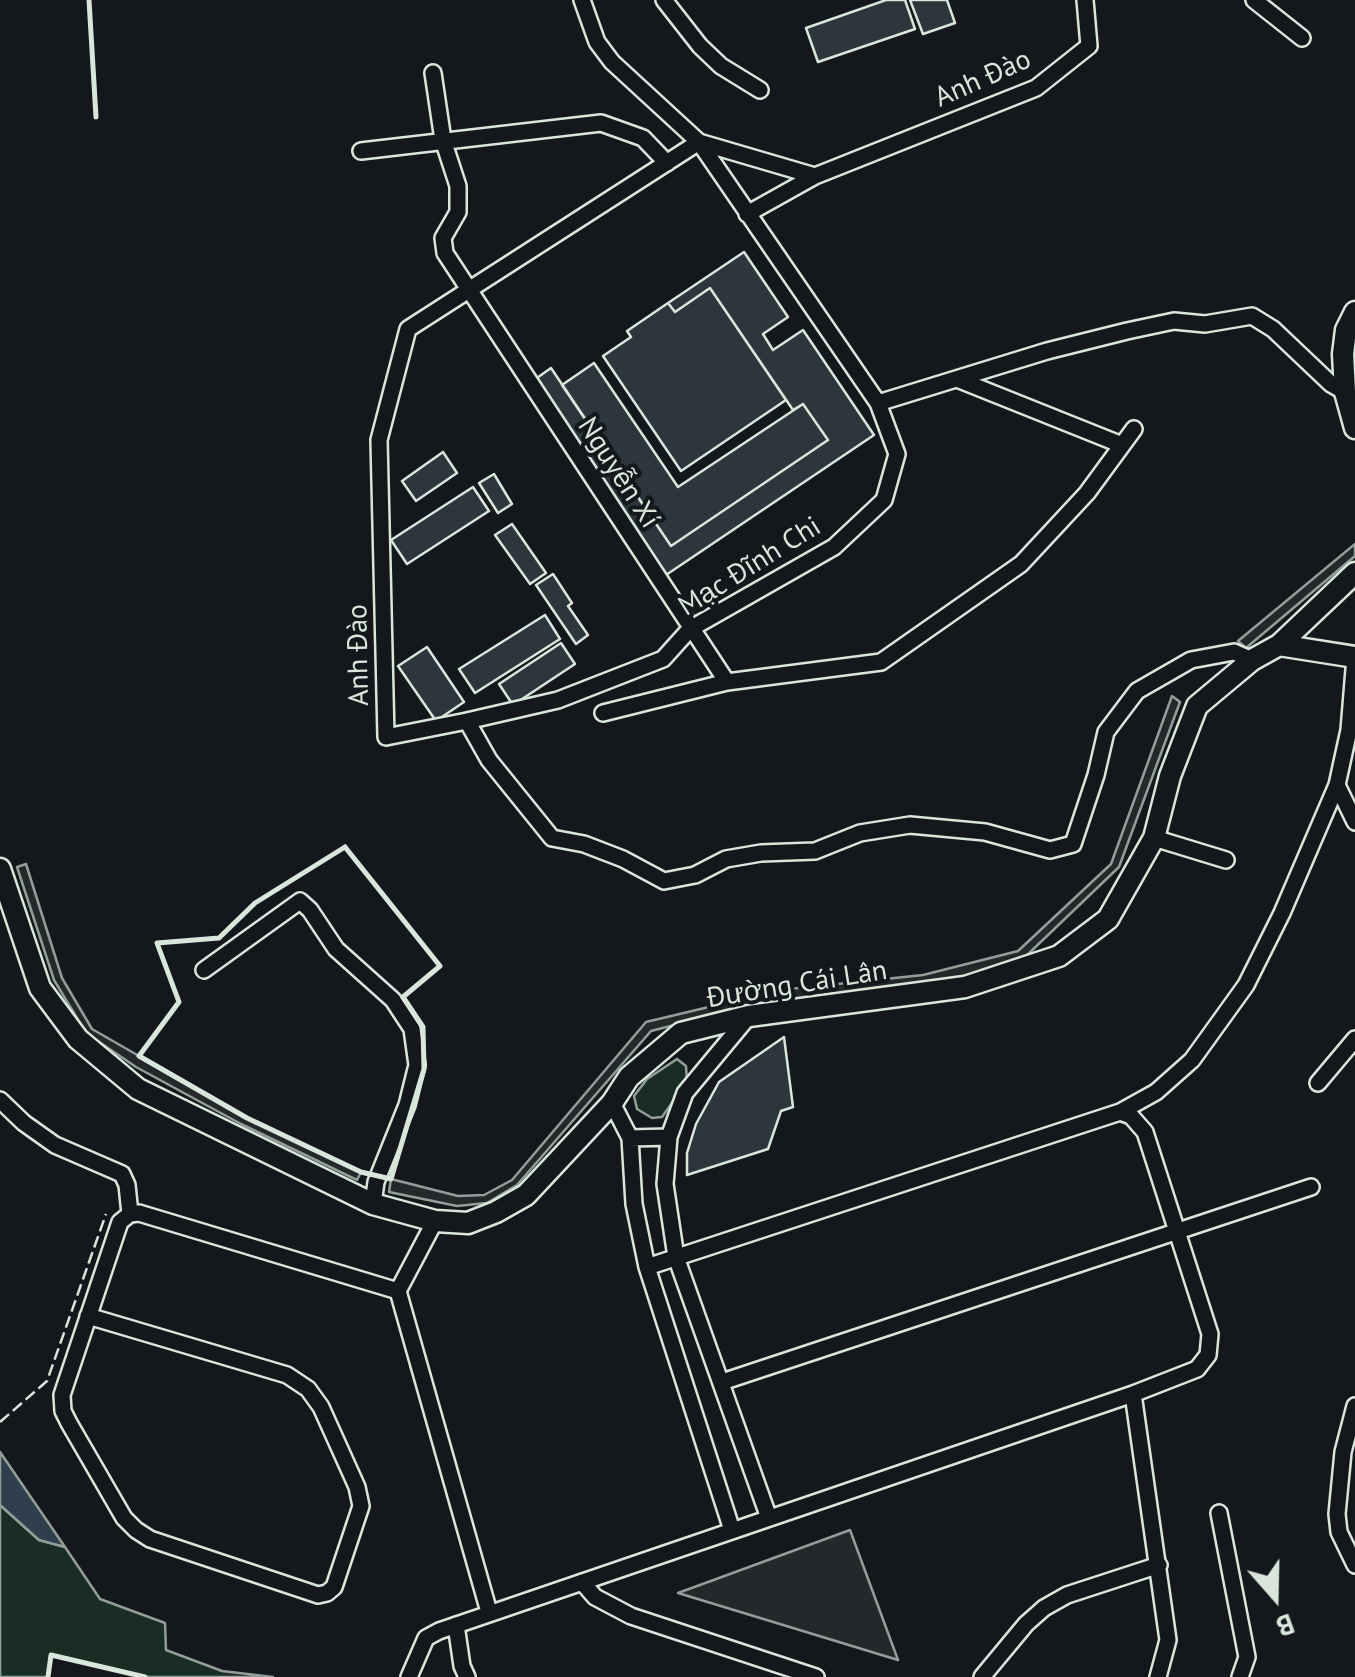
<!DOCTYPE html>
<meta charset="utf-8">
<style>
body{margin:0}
#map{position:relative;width:1355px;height:1677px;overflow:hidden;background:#14181c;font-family:"PT Sans",sans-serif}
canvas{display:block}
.north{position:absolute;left:1225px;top:1547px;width:100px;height:100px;-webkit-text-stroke:8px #14181c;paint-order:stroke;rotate:160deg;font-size:28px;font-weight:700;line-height:40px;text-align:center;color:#d8e6dc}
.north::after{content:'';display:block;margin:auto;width:35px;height:45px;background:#d8e6dc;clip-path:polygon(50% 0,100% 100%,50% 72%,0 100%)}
</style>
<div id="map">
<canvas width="1355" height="1677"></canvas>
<div class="north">B</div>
</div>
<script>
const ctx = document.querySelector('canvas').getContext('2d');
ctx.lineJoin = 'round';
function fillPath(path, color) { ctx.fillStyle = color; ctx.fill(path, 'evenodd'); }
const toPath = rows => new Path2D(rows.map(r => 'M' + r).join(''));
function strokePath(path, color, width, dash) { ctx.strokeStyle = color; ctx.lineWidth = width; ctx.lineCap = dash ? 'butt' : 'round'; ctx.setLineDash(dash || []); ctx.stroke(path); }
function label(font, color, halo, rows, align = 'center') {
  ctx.font = font + ' "PT Sans",sans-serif'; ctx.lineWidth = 8; ctx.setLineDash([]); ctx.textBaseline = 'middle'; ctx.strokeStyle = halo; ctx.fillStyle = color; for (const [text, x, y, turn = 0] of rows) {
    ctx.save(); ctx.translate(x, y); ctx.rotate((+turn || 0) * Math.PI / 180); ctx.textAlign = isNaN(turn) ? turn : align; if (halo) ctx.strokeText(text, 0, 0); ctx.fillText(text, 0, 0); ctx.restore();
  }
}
const green = toPath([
 [677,1059,686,1066,687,1082,662,1117,652,1118,637,1109,634,1096,647,1079,677,1059],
 [0,1505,39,1540,65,1547,100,1599,165,1623,166,1650,222,1671,273,1677,145,1677,52,1655,48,1677,0,1677,0,1505]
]);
const parking = toPath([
 [1355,544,1355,556,1246,648,1238,641,1355,544],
 [1172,696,1180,702,1119,867,1024,958,981,973,925,985,752,1005,651,1031,517,1185,487,1203,457,1206,389,1192,391,1179,458,1196,484,1195,512,1180,646,1022,780,990,923,975,1018,951,1111,864,1172,696],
 [26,864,62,978,92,1029,247,1118,361,1172,357,1180,241,1124,136,1067,86,1033,54,980,17,867,26,864],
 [850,1530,898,1660,678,1593,850,1530]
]);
const water = toPath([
 [0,1452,65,1547,39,1540,0,1505,0,1452]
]);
const building = toPath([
 [886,0,905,0,915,29,818,62,806,28,886,0],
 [910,0,947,0,955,23,923,34,910,0],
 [744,252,788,317,763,334,773,350,803,330,874,435,666,575,534,380,551,368,671,546,828,440,803,404,793,410,710,288,675,312,668,303,744,252],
 [710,288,786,400,681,471,603,356,631,337,627,331,668,303,675,312,710,288],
 [594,363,678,487,803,404,828,440,671,546,562,385,594,363],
 [443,452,457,473,416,501,402,481,443,452],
 [494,474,512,504,498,513,479,483,494,474],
 [473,487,489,511,407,564,391,540,473,487],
 [512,524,546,573,530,584,495,535,512,524],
 [553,574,572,603,568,606,588,635,576,644,536,585,553,574],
 [545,615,560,639,475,693,459,669,545,615],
 [561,643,575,664,513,705,499,684,561,643],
 [427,647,464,702,436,721,398,666,427,647],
 [784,1037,793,1107,781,1111,768,1149,687,1175,687,1153,696,1124,719,1082,784,1037]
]);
const street = toPath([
 [664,0,700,46,721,66,760,90],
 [1254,0,1302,38],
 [433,73,443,140,458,186,458,212,443,238,445,253,727,682],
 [361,151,601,123,643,138,667,163],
 [815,176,699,142,408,329,379,440,386,737,467,721,489,760,552,838,584,844,623,859,664,881,695,875,726,859,761,853,815,851,860,833,910,825,985,832,1050,850,1073,844,1096,775,1106,732,1137,691,1191,660,1234,652,1252,660],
 [747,214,815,176,1036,88,1089,46,1085,0],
 [957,379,1122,445],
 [878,403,1047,351,1127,331,1174,321,1205,324,1252,316,1273,329,1331,384,1345,392],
 [603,713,727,682,881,662,1021,564,1087,493,1134,429],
 [467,721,558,700,663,659,690,629,834,547,884,500,897,454,878,403,699,142,612,62,597,42,582,0],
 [1337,785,1355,822],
 [1154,838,1226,860],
 [204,970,300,901,310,910,336,949,393,1000,412,1029,417,1065,407,1105,376,1182,373,1204],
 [749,1016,685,1093,669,1137,665,1184,676,1257,769,1518],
 [1318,1083,1355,1039],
 [0,1100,24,1123,55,1145,122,1174,127,1185,130,1214],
 [612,1103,630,1138,634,1204,647,1267,732,1530],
 [1120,1112,1156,1092,1192,1060,1246,985,1282,913,1337,785,1349,730,1355,657],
 [630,1138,669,1137],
 [435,1221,398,1291,489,1612],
 [88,1316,287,1375,308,1389,321,1407,357,1487,361,1506,334,1587,327,1593,318,1595,150,1539,136,1530,124,1518,69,1423,63,1411,62,1395,120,1222,130,1214,139,1213,398,1291],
 [722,1382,1311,1187],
 [1133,1394,1168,1640,1158,1677],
 [1355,1406,1343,1452,1337,1514,1339,1532,1355,1565],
 [1219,1513,1247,1657,1240,1677],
 [582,1582,595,1597,631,1616,816,1677],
 [456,1625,462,1666,467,1677],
 [409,1677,426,1638,439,1631,1133,1394,1197,1369,1208,1355,1210,1334,1145,1132,1131,1116,1120,1112,647,1267],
 [982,1677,1026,1624,1044,1608,1067,1595,1159,1565]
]);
const secondary = toPath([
 [1355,312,1346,330,1343,354,1345,392,1355,428],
 [1279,645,1355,657],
 [0,869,40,988,78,1039,138,1089,373,1204,435,1221,468,1223,496,1212,526,1195,612,1103,629,1077,681,1033,749,1016,965,987,1059,956,1108,919,1154,838,1170,776,1197,706,1252,660,1279,645,1355,573]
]);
const fence = toPath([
 [0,1422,47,1381,106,1214]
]);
const wall = toPath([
 [89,0,96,117],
 [345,847,440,966,403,997,423,1027,424,1069,391,1179,361,1172,247,1118,139,1056,179,1002,157,943,219,938,255,903,345,847],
 [48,1677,51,1655,145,1677]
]);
const streetNames = [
 ["Anh Đào",983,79,-24],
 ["Nguyễn Xí",618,473,57],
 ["Mạc Đĩnh Chi",750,567,-32],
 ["Anh Đào",359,655,-91],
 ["Đường Cái Lân",797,985,-9]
];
fillPath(green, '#1a2d24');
strokePath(green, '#939e99', 2.5);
fillPath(parking, '#24282b');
strokePath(parking, '#939e99', 2.5);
fillPath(water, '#2f3f4d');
strokePath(water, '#939e99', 2.5);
fillPath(building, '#2c363c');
strokePath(building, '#d8e6dc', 2.5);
strokePath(street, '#d8e6dc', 20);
strokePath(secondary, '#d8e6dc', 25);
strokePath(street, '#14181c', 15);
strokePath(secondary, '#14181c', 20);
strokePath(fence, '#d8e6dc', 2.5, [12, 5]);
strokePath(wall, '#d8e6dc', 5);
label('28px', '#d8e6dc', '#14181c', streetNames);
</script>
